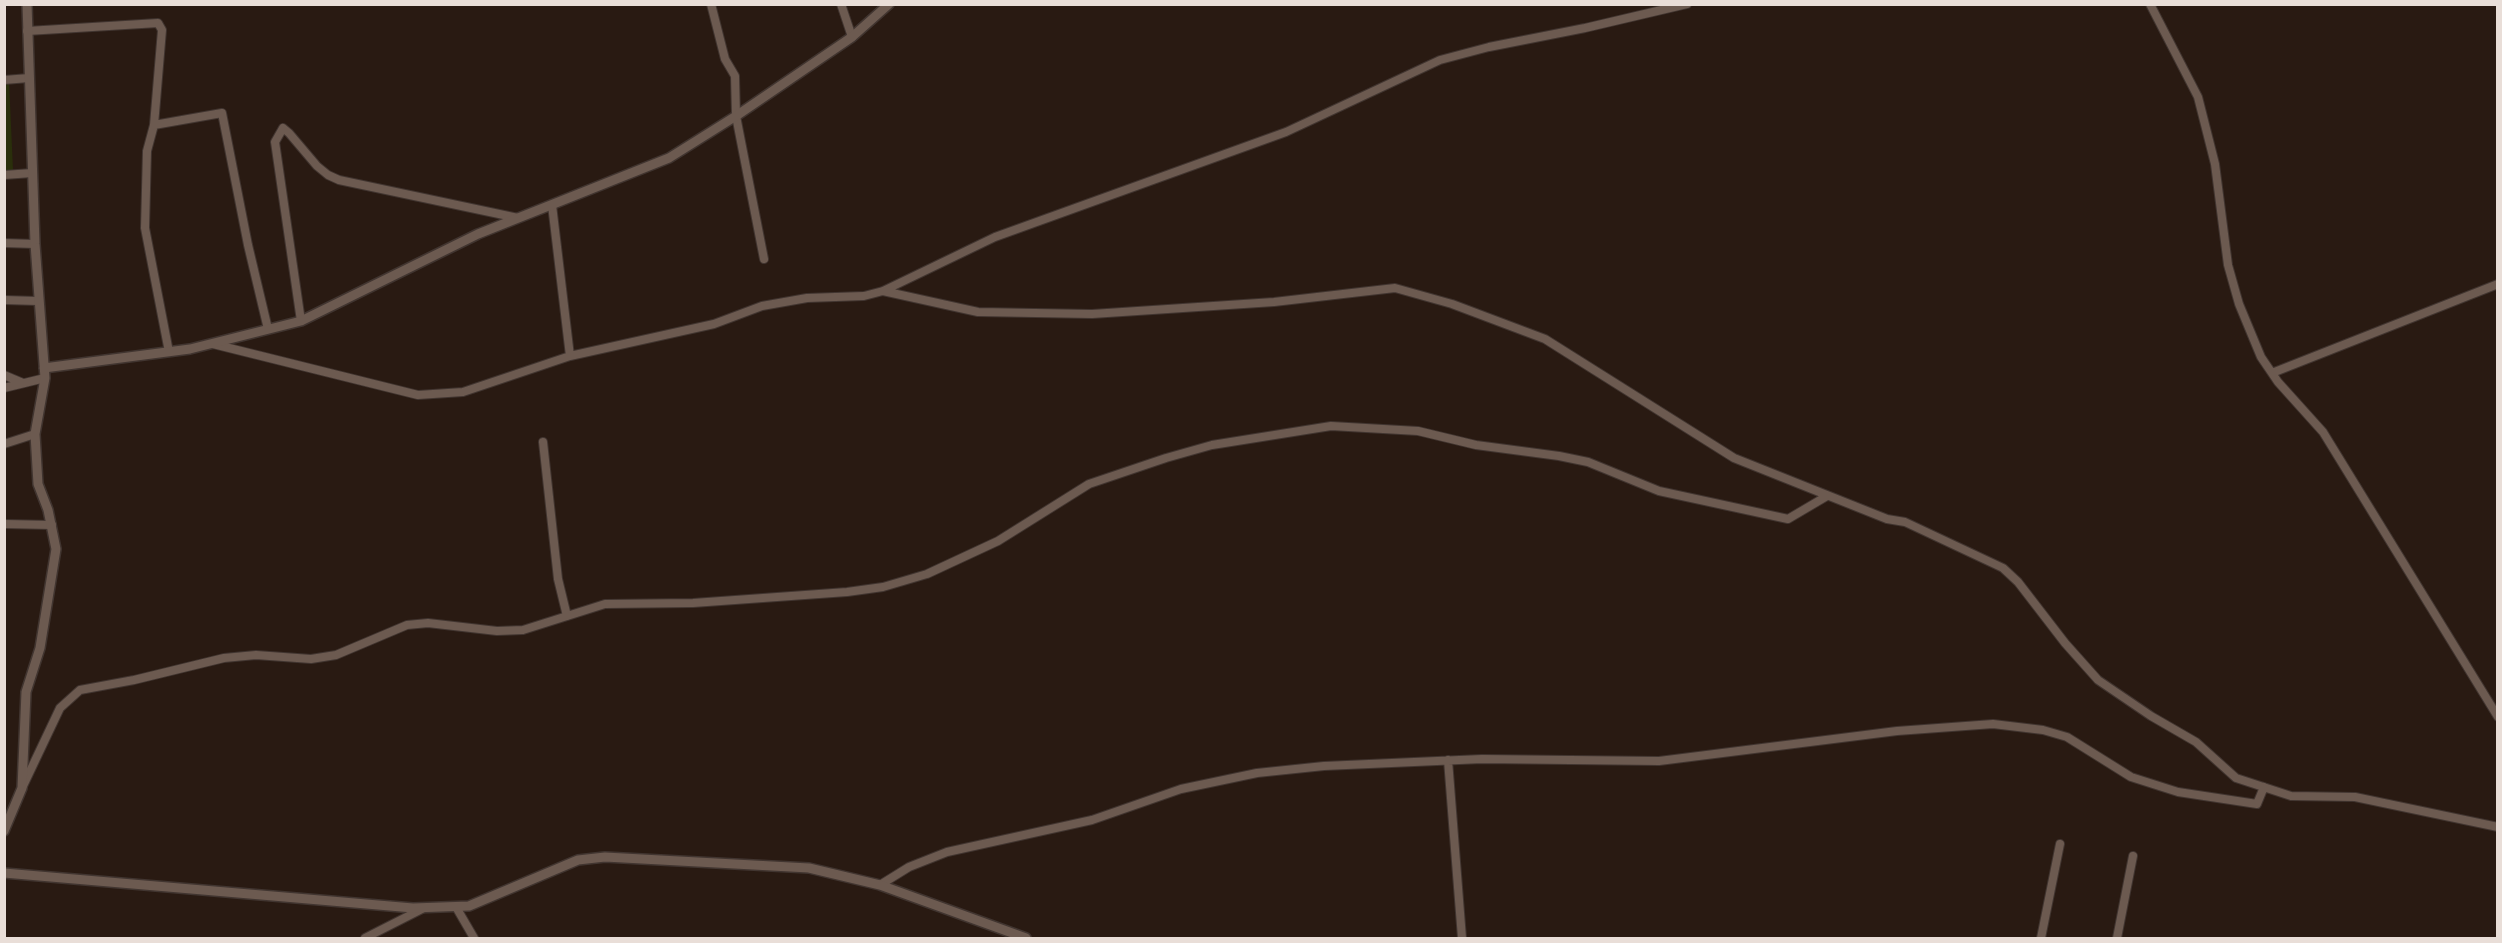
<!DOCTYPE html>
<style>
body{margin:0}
#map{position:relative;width:2502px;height:943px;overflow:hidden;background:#291a12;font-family:"Noto Serif",serif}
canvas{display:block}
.frame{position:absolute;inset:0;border:6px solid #e9ded8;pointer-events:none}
</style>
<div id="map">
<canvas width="2502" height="943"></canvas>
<div class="frame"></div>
</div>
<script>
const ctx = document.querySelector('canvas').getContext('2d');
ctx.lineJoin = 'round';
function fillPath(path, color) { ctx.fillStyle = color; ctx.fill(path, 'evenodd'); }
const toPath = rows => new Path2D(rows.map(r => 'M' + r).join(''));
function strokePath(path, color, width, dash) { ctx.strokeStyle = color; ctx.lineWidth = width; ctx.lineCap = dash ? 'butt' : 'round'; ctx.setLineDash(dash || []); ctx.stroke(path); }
const green = toPath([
 [9,80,13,170,5,171,4,81]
]);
const minor = toPath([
 [711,4,725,59,735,76,736,116,764,259],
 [841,4,852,37],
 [2150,4,2198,97,2215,164,2228,265,2239,304,2261,357,2278,382,2323,432,2498,717],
 [27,31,158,23,162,30,154,125,147,151,145,228,169,352],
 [4,80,29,78],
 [154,125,222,113,248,245,268,329],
 [4,175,32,173],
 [552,205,570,356],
 [4,243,35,244],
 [883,291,978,312,1092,314,1274,302,1395,288,1452,304,1545,339,1734,458,1887,519,1905,522,2003,568,2018,582,2065,643,2098,680,2151,716,2196,742,2236,778,2291,796,2355,797,2498,827],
 [4,300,38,301],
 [301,321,275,142,283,128,289,133,317,166,328,175,339,180,518,218],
 [213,344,418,395,463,392,570,356,714,324,762,306,807,298,864,296,883,291,995,237,1286,132,1440,60,1489,47,1585,28,1687,4],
 [2272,373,2498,284],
 [4,375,23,383],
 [4,388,45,378],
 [543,442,558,579,567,616],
 [4,444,35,434],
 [4,524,52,525],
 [1448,760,1462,938],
 [23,786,60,708,80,690,134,680,224,658,256,655,311,659,336,655,407,625,428,623,497,631,523,630,605,604,693,603,847,592,883,587,927,574,998,541,1089,484,1166,458,1212,445,1331,426,1418,431,1476,445,1559,456,1588,462,1659,491,1788,519,1827,496],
 [880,885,909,867,947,852,1092,820,1181,789,1257,773,1324,766,1482,759,1659,761,1897,731,1993,724,2043,730,2067,737,2131,777,2178,792,2257,804,2264,787],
 [456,907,474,938],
 [365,938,424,908],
 [2041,938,2060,844],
 [2117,938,2133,856]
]);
const tertiary = toPath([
 [44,368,190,349,301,321,478,234,669,158,736,116,852,37,889,4],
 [4,831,22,788,26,692,40,648,56,549,48,510,38,484,35,434,45,378,35,244,27,4],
 [4,873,413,908,469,906,578,860,605,857,809,868,880,885,1026,938]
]);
fillPath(green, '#2a2f0b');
strokePath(minor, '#413530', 10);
strokePath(tertiary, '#413530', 12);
strokePath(minor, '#6c5a50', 8);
strokePath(tertiary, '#6c5a50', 9);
</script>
